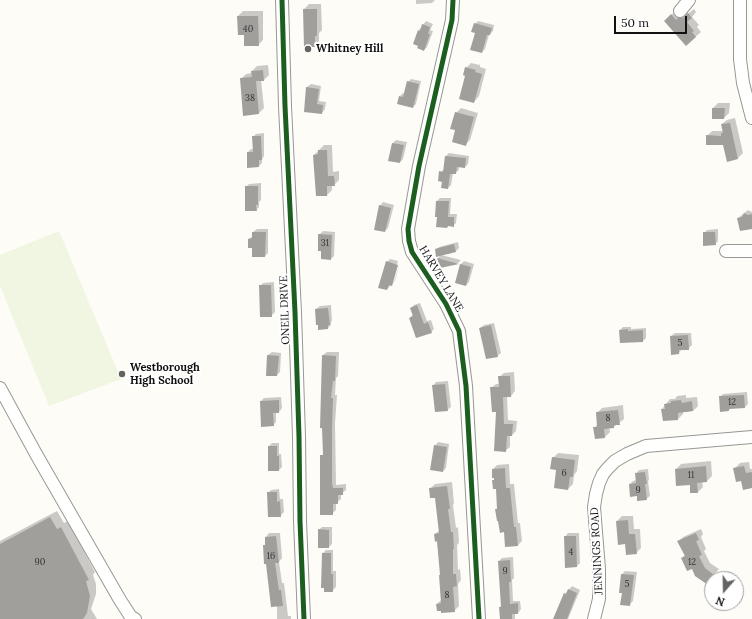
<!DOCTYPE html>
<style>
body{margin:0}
#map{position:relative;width:752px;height:619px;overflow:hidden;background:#fdfcf7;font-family:Lora,serif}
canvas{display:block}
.north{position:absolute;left:704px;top:571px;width:40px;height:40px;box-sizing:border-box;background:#fff;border:1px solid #a0a0a0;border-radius:50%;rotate:200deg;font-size:11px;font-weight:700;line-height:16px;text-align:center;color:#111}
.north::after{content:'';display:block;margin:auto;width:14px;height:18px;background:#646362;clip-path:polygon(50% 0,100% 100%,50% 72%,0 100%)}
.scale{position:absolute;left:614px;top:16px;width:73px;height:18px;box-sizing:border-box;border:2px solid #111;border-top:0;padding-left:5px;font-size:12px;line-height:14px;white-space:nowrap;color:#111;-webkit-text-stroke:3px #fff;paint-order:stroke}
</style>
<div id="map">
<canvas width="752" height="619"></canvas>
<div class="north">N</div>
<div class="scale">50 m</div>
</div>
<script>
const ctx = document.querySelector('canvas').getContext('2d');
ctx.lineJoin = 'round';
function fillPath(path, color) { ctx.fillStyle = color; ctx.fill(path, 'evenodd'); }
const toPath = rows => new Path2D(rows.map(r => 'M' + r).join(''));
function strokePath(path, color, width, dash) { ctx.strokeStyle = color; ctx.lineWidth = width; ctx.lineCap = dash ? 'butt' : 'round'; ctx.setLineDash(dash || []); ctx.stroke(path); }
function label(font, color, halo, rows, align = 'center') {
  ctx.font = font + ' Lora,serif'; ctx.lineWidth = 4; ctx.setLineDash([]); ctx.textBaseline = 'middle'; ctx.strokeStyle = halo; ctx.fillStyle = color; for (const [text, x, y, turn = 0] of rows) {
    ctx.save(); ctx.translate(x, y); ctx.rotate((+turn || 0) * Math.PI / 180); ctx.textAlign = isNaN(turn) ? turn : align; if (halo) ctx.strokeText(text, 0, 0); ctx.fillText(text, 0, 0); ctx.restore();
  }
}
const pitch = toPath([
 [59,231,121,379,49,406,0,286,0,255]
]);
const shadow = toPath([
 [416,0,435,0,432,3,416,4],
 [309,4,321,4,322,30,319,33,319,41,314,46,304,9],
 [694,9,696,12,692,17,699,25,697,27,701,32,686,45,670,16,677,10,684,13,689,13],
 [243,11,263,11,263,40,258,45,238,16],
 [426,21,433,24,430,30,433,31,427,47,424,50,419,30],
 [478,21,494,25,493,31,489,35,485,49,482,52,475,24],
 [471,63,480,65,480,67,486,69,479,96,474,102,466,75,466,68],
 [268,65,269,75,264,80,261,80,264,108,259,113,244,115,241,79,246,74,252,73,252,71,257,66],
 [411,79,421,81,416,104,413,107,400,96,403,93,405,94,408,82],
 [311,84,321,86,319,101,326,102,325,109,322,113,307,87],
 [718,103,730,103,729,113,724,118,713,108],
 [461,108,478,113,470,140,465,145,456,130,456,113],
 [735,118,743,153,738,158,728,160,724,144,707,136,712,131,724,131,722,124,727,120],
 [264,133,264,156,262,159,262,163,259,166,248,152,251,149,253,149,253,137,256,134],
 [396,140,407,142,403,159,400,162,393,143],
 [324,145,332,145,333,172,339,171,339,180,334,185,332,185,332,190,327,195,314,155],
 [449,153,469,156,468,164,465,167,459,166,459,170,455,173,453,173,451,185,448,188,440,172,445,169,446,156],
 [261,183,261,200,259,202,259,207,256,210,246,187,249,184],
 [440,198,451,198,450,214,457,214,456,223,453,226,448,226,447,227,438,216,436,216,437,201],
 [383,202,394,205,388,228,385,231,380,206],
 [748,210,752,212,752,227,738,218],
 [257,229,268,229,268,253,265,256,253,247,249,239,253,236,253,232],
 [718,229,718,241,715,244,704,233,707,230],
 [323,231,335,232,334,256,331,259,322,250,319,235],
 [458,242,459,248,456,251,437,255,436,250,439,247],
 [441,255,461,260,458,263,440,267,438,258],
 [390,259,398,261,392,282,394,282,387,289,387,262],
 [464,261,474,264,469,282,466,285,461,264],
 [400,262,395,281,394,282],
 [274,282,275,312,271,316,260,286,263,283],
 [420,303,427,321,431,320,434,329,431,332,410,318,413,314,411,308,414,305],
 [331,305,332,321,331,322,331,325,328,328,316,309,320,306],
 [494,323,501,353,497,356,480,328,484,325],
 [623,327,631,327,631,329,646,328,646,338,643,341,620,330],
 [675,333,691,333,692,345,688,349,682,349,679,353,671,336],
 [272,352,281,353,280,372,277,375,268,355],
 [327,352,339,352,338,376,336,378,335,395,337,395,335,424,336,485,346,484,346,490,341,494,341,499,336,503,336,510,332,514,321,456,324,454,323,355],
 [514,372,515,391,511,396,507,396,508,420,517,421,516,431,512,435,510,435,510,447,505,451,491,388,496,384,500,384,499,377,504,373],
 [448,381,451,407,447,410,433,386,436,382],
 [747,392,748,404,745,407,731,408,729,410,720,397,723,394],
 [686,395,686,398,697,397,698,406,693,411,683,412,683,414,678,419,662,409,670,399,675,399,677,396],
 [281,397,282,408,279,412,276,412,276,422,273,425,261,401,264,398],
 [623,405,624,419,614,427,609,427,610,432,605,437,594,428,598,424,597,413,602,408],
 [438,442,449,444,446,468,443,471,435,446],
 [272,443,279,443,279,454,281,454,282,467,279,470,269,446],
 [558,453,579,455,577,471,574,475,573,484,568,489,553,458],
 [711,461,712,476,707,481,702,482,703,487,698,492,676,469,681,464],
 [749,462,750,469,752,469,752,487,742,480,735,468,740,463],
 [509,464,510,484,514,484,518,523,520,523,522,541,518,545,506,546,505,531,496,509,498,508,497,488,493,481,495,479,493,469,497,465],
 [648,469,649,480,648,481,650,496,646,499,630,484,633,481,637,480,636,474,639,470],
 [452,482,454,503,453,505,456,528,458,527,459,543,457,545,458,570,460,569,461,580,458,584,459,606,454,611,437,604,441,600,441,575,437,540,435,534,440,530,436,496,430,489,435,484],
 [279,489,280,499,283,499,284,512,280,516,268,493,271,490],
 [57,511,64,523,68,521,95,572,93,575,96,584,96,594,91,609,97,619,0,619,0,541],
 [622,516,633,516,634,529,640,529,641,548,636,553,626,543,617,521],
 [322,527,332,527,332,544,329,547,319,530],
 [701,529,703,534,701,537,706,549,704,551,710,563,719,569,708,583,682,558,685,555,678,542,683,537],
 [269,533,280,533,282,558,279,562,282,583,284,583,288,616,291,616,291,619,277,619,277,606,264,546,266,543,266,537],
 [568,533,579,533,580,563,577,566,565,537],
 [326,550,333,550,333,571,336,571,336,587,332,591,323,553],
 [513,557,514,578,512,580,513,601,520,601,521,609,518,613,515,613,515,619,501,619,500,607,502,605,499,561,502,558],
 [625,571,637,572,633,601,629,605,623,592,622,574],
 [572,586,580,590,568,619,555,618,565,594]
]);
const building = toPath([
 [303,9,317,9,317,36,315,36,315,47,304,47],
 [688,13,692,18,687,22,694,31,692,32,696,37,686,46,664,21,671,14,676,20,678,18,683,18],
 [237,16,258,16,259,46,244,46,244,35,238,35],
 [474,23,492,28,490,35,487,35,482,53,470,50,475,33,471,32],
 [422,24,430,27,428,34,430,34,424,51,417,48,418,46,413,44,418,30,420,31],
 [465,67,476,70,475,72,482,74,474,103,459,99,465,76,463,75],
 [263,70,264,81,256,81,259,114,243,116,240,78,252,77,251,71],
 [407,81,419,84,413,108,397,104,399,96,403,97],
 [306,87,319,89,317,104,323,105,322,114,304,112],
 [712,108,725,108,724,119,712,119],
 [455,112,474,117,466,146,452,142,455,130,450,129],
 [730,123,738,159,727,162,723,145,706,145,706,135,721,136,721,133,723,133,721,124],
 [252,136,261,136,262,160,259,160,259,167,247,168,247,152,253,152],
 [392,143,404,145,400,163,388,161],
 [318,150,327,150,328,176,334,176,335,186,327,186,327,196,316,196,313,155,318,154],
 [445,156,466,158,465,168,457,167,456,174,450,174,448,189,441,188,442,182,438,181,439,171,443,172],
 [245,186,258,186,258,205,256,205,257,211,245,211],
 [436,201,449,201,448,217,454,217,454,227,448,226,447,228,436,227,437,217,435,217],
 [379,205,391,208,385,232,374,230],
 [744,213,748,215,752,214,752,229,740,231,737,218,742,217],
 [252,232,266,232,265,257,252,257,252,248,248,248,248,239,252,238],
 [703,232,715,232,716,245,703,246],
 [318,234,332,235,331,260,321,259,321,251,318,251],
 [454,244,456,252,436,257,435,249],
 [437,258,459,264,440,268],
 [386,261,398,265,392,286,389,285,387,290,378,288],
 [460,264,471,267,466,286,455,283],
 [259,285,271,285,272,317,260,317],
 [417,305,424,324,428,322,432,333,416,338,409,318,413,316,410,308],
 [328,308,330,325,328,325,328,329,318,330,318,325,316,325,315,309],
 [491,325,498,357,486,359,479,328],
 [628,329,628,331,643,330,643,342,620,343,619,330],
 [688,335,689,350,679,350,679,354,671,355,670,336],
 [267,355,279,356,277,376,266,376],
 [322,355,336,356,335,381,333,381,331,398,333,398,332,429,332,483,333,488,343,488,343,495,338,495,338,504,333,504,333,515,320,515,320,455,323,455,322,428,320,428],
 [498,376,510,376,511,397,503,397,504,424,513,424,512,436,507,436,506,452,494,451,496,412,492,412,490,387,499,387],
 [445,384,448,411,435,412,432,385],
 [744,395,745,408,729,409,729,411,720,412,719,396],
 [279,400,279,413,273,413,274,426,261,427,260,401],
 [681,400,682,403,692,401,693,411,678,413,678,420,663,421,661,409,665,409,664,404,671,403,671,401],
 [618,410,620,425,614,425,614,428,604,429,605,438,595,439,593,427,597,427,596,412],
 [434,445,447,447,443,472,430,470],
 [268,446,277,446,277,456,279,456,279,471,268,471],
 [552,457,575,460,573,477,570,477,568,490,554,488,556,470,550,469],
 [706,466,707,482,697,483,698,493,690,493,690,485,676,486,675,469],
 [744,466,746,473,752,472,752,488,743,490,741,481,736,482,733,468],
 [505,468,506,488,510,488,514,527,516,527,518,546,505,547,504,532,500,533,498,521,497,521,495,509,497,509,496,489,493,489,492,480,494,480,494,478,492,478,492,469],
 [645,472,647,484,645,484,647,500,637,501,637,496,630,497,629,484,636,483,635,473],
 [447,486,450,509,448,509,451,532,453,532,454,549,453,549,453,574,456,574,457,586,453,587,455,612,441,613,441,611,437,611,436,604,441,603,439,575,440,575,437,541,435,542,434,534,439,533,435,498,430,498,429,488],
 [267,492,277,492,277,502,280,501,281,517,268,517],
 [50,517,57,529,61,527,89,580,86,581,90,596,87,613,83,619,0,619,0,544],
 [628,520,629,534,635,534,637,554,626,555,625,544,618,545,616,521],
 [318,529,329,530,329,548,318,548],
 [696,533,699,540,696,541,702,555,699,556,705,568,714,575,708,585,695,576,692,569,687,571,681,558,685,556,677,541],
 [276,536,279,563,275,563,279,590,281,590,283,606,271,607,266,564,264,564,263,545,265,545,265,537],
 [564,536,576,536,577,567,565,568],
 [322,553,331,553,331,574,333,574,333,592,324,592,324,588,321,588],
 [510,560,511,582,509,582,510,604,518,603,518,614,512,614,512,619,500,619,499,607,501,607,498,561],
 [621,574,634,575,630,606,620,605,622,593,619,593],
 [568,589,577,593,567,619,553,619,564,593,566,594]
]);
const minor = toPath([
 [282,0,285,106,295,312,299,437,300,521,304,619],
 [453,0,452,20,419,166,408,229,409,241,412,252,446,304,459,331,466,386,479,619],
 [740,0,740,59,743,83,752,118],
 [680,11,689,0],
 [726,251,752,251],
 [0,388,36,454,120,600,131,617,135,619],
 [594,619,599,599,599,569,594,507,596,494,599,483,603,474,608,468,615,461,627,454,646,446,752,437]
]);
const cycleway = toPath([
 [282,0,285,106,295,312,299,437,300,521,304,619],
 [453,0,452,20,419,166,408,229,409,241,412,252,446,304,459,331,466,386,479,619]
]);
const markers = [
 [308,49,4,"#646362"],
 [122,374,4,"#646362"]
];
const numberNames = [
 ["40",248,29],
 ["38",250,98],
 ["31",325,243],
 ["5",680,343],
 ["12",732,402],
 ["8",608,418],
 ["6",564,473],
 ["11",691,475],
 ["9",638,490],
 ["4",571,552],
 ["16",271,556],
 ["90",40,562],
 ["12",692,562],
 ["9",505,571],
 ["5",627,584],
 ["8",447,595]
];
const poiNames = [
 ["Whitney Hill",316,49],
 ["Westborough",130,368],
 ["High School",130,381]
];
const streetNames = [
 ["HARVEY LANE",441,279,59],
 ["ONEIL DRIVE",285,310,-92],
 ["JENNINGS ROAD",597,551,-93]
];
fillPath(pitch, '#f0f6e1');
fillPath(shadow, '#0003');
fillPath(building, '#a19f9c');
strokePath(minor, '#979795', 14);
strokePath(minor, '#fffffe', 12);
strokePath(cycleway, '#1b5e20', 5);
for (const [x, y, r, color] of markers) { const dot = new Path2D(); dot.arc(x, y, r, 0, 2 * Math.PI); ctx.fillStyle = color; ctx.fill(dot); strokePath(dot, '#fff', 1.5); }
label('9px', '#353434', null, numberNames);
label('bold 11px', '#111', '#fff', poiNames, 'left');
label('11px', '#111', '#fff', streetNames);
</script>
